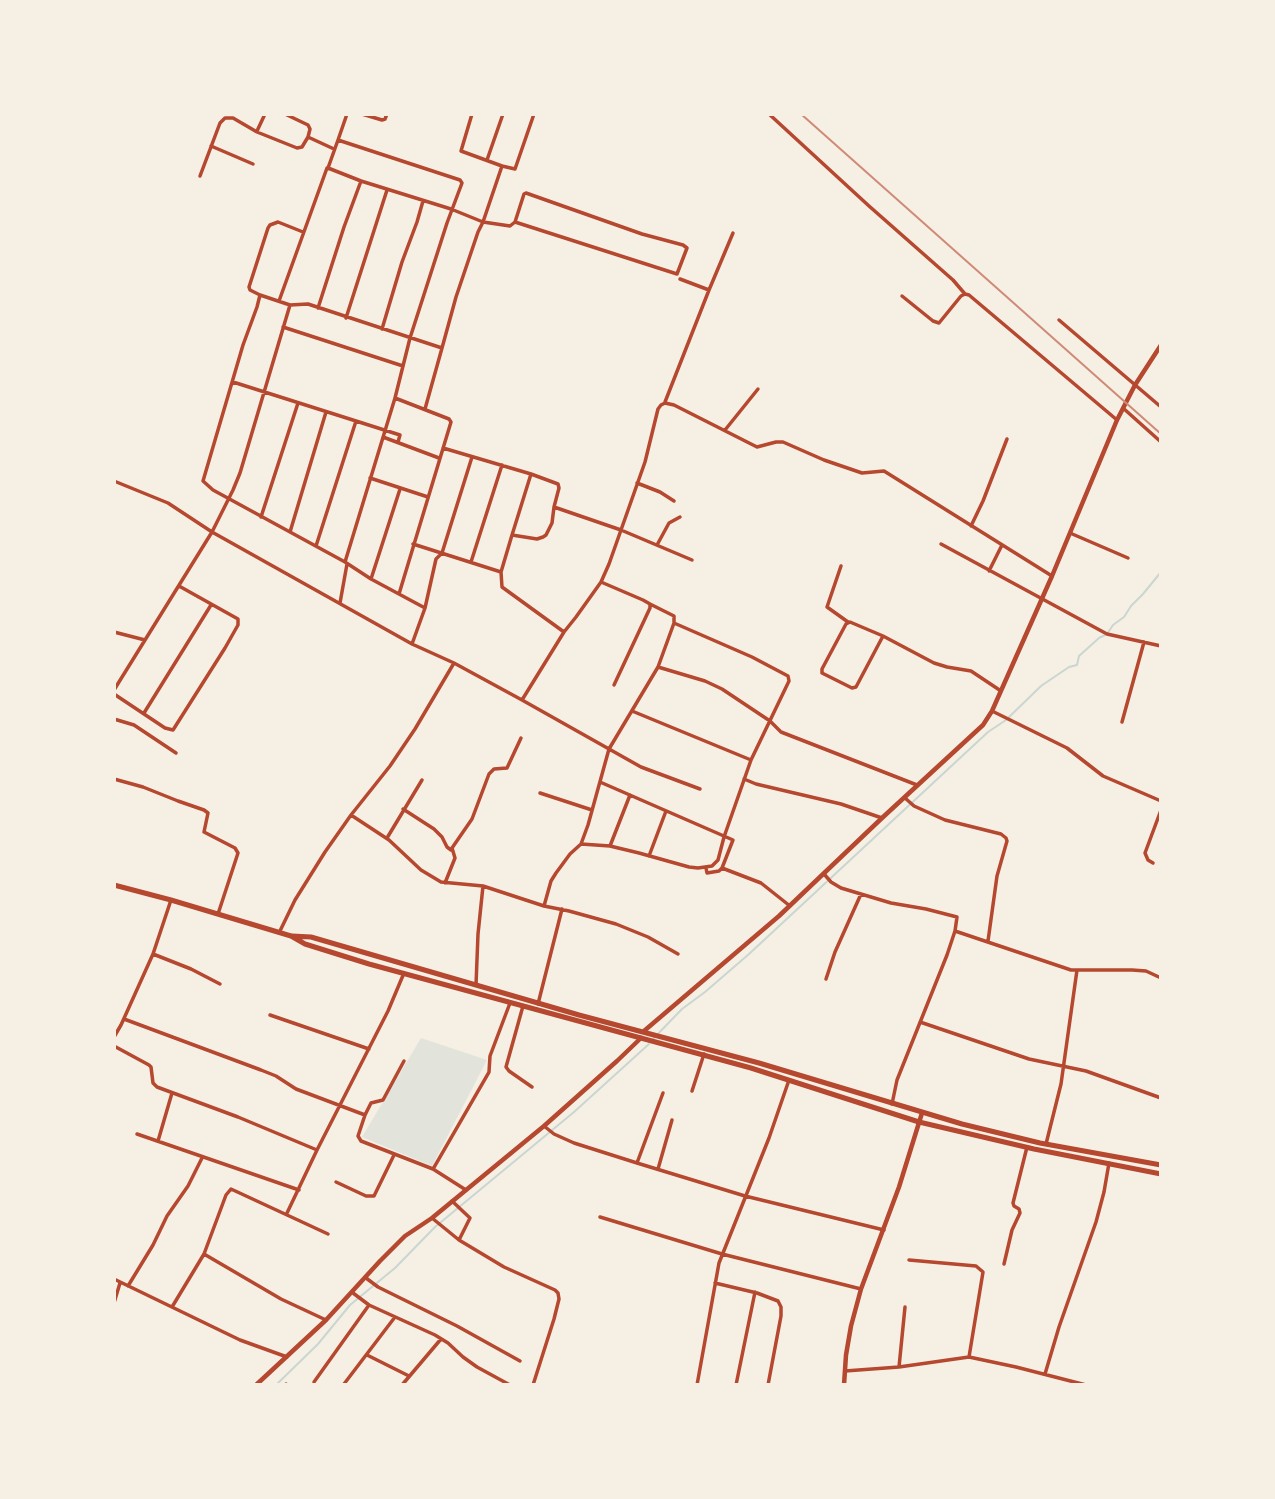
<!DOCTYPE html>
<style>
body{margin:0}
#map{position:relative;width:1275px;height:1499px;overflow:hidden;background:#f6efe4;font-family:"Exo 2",sans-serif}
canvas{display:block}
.frame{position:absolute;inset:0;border:116px solid #f6efe4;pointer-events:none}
</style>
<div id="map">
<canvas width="1275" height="1499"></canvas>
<div class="frame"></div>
</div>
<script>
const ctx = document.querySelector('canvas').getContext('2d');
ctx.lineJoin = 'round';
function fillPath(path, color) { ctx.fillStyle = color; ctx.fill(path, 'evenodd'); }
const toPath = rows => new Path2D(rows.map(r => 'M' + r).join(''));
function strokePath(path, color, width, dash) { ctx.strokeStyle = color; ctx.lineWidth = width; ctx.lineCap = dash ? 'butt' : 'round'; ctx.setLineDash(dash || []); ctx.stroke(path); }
const green = toPath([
 [421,1038,487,1060,432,1166,362,1137]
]);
const stream = toPath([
 [652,1040,682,1009,705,992,749,954,988,732,1006,720,1041,686,1069,667,1077,665,1079,656,1099,638,1107,634,1113,625,1124,617,1131,606,1143,594,1161,572],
 [276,1385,318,1344,350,1305,395,1268,435,1227,574,1112,649,1044]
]);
const minor = toPath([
 [285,114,308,125,310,129,308,137,334,149],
 [362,114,382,120,385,119,387,114],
 [769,114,869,206,953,280,965,294],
 [257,131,265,114],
 [338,140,347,114],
 [211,146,253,164],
 [487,160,503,114],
 [502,166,515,169,534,114],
 [200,176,220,123,225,118,233,118,257,132,297,148,302,147,308,137],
 [361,181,328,168,338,140,460,180,462,183,447,223,410,338,395,398],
 [680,279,709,290,733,233],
 [260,295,257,307,243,345,203,481,213,490,345,562,371,579,425,608,412,644],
 [902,296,933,321,939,323,961,296,965,294,969,295,1117,420],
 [279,301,327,168],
 [290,305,260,295,250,290,249,287,268,228,270,225,278,222,303,232],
 [318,308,344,227,361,181,451,209,483,222,502,166,461,151,472,114],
 [346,318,387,190],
 [1059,320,1161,407],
 [283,327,403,366],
 [382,329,402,262,417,222,423,201],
 [233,382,356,421,316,546],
 [665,402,709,290],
 [1123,408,1161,442],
 [425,409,442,348],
 [356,421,400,435,398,442],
 [725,430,758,389],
 [383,437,439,458],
 [443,448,531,474,558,484,559,488,554,507],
 [370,478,428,497],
 [114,481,168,503,212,532,412,644,454,663,522,700,564,632,576,617,601,582,609,564,621,530,692,560],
 [637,483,660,492,674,501],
 [261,517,298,403],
 [971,526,983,501,1007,439],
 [290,532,326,412],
 [1070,533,1128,558],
 [512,535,531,474],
 [413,544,501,572],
 [941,544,1107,634,1161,646],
 [657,545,669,523,680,517],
 [345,562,395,398,449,419,451,422,399,594],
 [471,562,502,465],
 [841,566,827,607,848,622],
 [989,571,1002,545],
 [371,579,400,489],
 [601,582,643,600,650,604,650,608,614,685],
 [340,603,347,564],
 [650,604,674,616,674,622],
 [425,608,436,559,442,553,472,457],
 [114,632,145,640],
 [564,632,502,587,501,572,512,535,537,539,543,537,546,535,552,523,554,507,621,530,645,462,658,409,661,405,665,403,674,405,757,447,776,442,783,442,824,460,862,473,884,471,1052,576],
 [883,636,856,687,852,688,822,673,822,669,846,624,850,622,883,636,934,663,947,667,971,671,1001,691],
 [658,667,705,681,722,689,770,721,781,732,917,785],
 [114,690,212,532,233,490,240,473,290,305,308,304,442,348,456,297,478,232,483,222,510,226,515,222,524,194,526,193,642,234,683,245,687,248,677,274,515,222],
 [114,694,165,728,173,730,225,648,238,625,238,619,179,586],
 [522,700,641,767,700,789],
 [632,711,751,760],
 [992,711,1067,748,1103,776,1161,801],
 [144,713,211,605],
 [114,719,134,725,176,753],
 [1122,722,1144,642],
 [114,779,143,787,178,801,204,810,208,813,204,832,235,848,238,853,218,914],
 [744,779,756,784,841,804,882,818],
 [600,782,733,840,722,868,719,871,707,873,706,868],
 [540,793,592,810],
 [905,798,914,806,945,820,1001,834,1006,838,1007,841,997,876,988,941],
 [403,809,434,829,442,837,447,847,451,850],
 [351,815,389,840,421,870,441,882,483,886,544,906,569,911,616,924,648,937,678,954],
 [387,838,422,780],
 [610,846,630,795],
 [649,856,666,811],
 [1153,863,1148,860,1145,853,1161,810],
 [722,868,761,883,790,906],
 [824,874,831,882,841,888,891,903,926,909,957,917,955,931,947,955,897,1080,892,1104],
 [445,883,455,858,452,848,472,819,489,774,494,769,507,768,521,738],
 [544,906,551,881,556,873,570,854,581,844,588,825,609,749,658,667,674,623,752,657,788,676,789,681,751,760,724,837,718,860,712,866,698,868,689,867,639,853,610,846,581,844],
 [955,931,1071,970,1132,970,1146,971,1161,978],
 [279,933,295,900,325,852,351,815,390,766,415,729,454,663],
 [153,954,191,969,220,984],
 [826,979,835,952,861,894],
 [476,985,478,934,483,886],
 [538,1004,562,909],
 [523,1006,506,1067,509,1071,532,1087],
 [270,1015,369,1049],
 [124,1019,261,1070,276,1076,296,1089,365,1115,358,1136,361,1141,433,1169,466,1190],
 [920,1022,1029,1059,1086,1071,1161,1098],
 [114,1037,121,1025,153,954,171,900],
 [114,1046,149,1065,151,1067,153,1083,157,1087,238,1117,317,1150],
 [692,1091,704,1054],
 [365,1115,371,1103,383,1100,404,1061],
 [544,1126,554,1134,574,1143,637,1163,745,1196,884,1230],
 [137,1134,299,1190],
 [158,1141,172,1093],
 [1046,1144,1061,1084,1077,970],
 [637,1163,663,1093],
 [433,1169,489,1072,490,1056,510,1003],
 [658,1169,672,1120],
 [336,1182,366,1196,374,1196,394,1155],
 [452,1201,470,1218,459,1240,504,1267,555,1290,558,1293,559,1299,554,1319,533,1385],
 [287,1213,317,1150,388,1011,404,973],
 [600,1217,722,1254,861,1289],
 [432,1218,459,1240],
 [204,1254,281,1299,326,1320],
 [909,1260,976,1266,983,1272,969,1357],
 [1004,1264,1012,1230,1020,1213,1019,1209,1014,1206,1013,1203,1027,1147],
 [366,1278,378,1287,457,1326,520,1361],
 [114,1279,240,1340,287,1357],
 [715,1283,757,1293,778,1301,781,1307,781,1316,768,1385],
 [128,1286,153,1245,167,1216,188,1186,202,1158],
 [353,1293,369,1305,435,1335,448,1343,463,1357,477,1367,510,1385],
 [114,1303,120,1283],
 [172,1307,204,1254,226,1195,231,1189,328,1234],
 [367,1355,409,1376],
 [899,1367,905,1307],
 [845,1371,899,1367,969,1357,1016,1367,1086,1385],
 [1045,1374,1059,1327,1096,1222,1104,1192,1109,1163],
 [314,1382,369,1305],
 [286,1384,287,1385],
 [344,1384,395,1317],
 [402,1385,441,1339],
 [697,1385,719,1263,769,1138,789,1080],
 [736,1385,755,1292]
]);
const tertiary = toPath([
 [644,1031,779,916,882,818,983,725,992,711,1052,576,1117,420,1135,385,1161,345]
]);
const secondary = toPath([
 [256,1385,326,1320,380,1261,405,1236,432,1218,544,1126,617,1061,641,1038],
 [844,1385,846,1355,851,1326,861,1289,899,1187,922,1113]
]);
const primary = toPath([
 [114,885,171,900,291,936,305,944,369,964,751,1068,919,1122,1034,1149,1161,1174],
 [292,936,311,937,579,1015,759,1063,962,1124,1040,1143,1161,1165]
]);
const rail = toPath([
 [801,114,1161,434]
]);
fillPath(green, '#e2e4dc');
strokePath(stream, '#c9d6d2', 2);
strokePath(minor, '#b5482f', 3.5);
strokePath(tertiary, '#b5482f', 4.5);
strokePath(secondary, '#b5482f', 4.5);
strokePath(primary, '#b5482f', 5);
strokePath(rail, '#cf8b77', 2);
</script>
